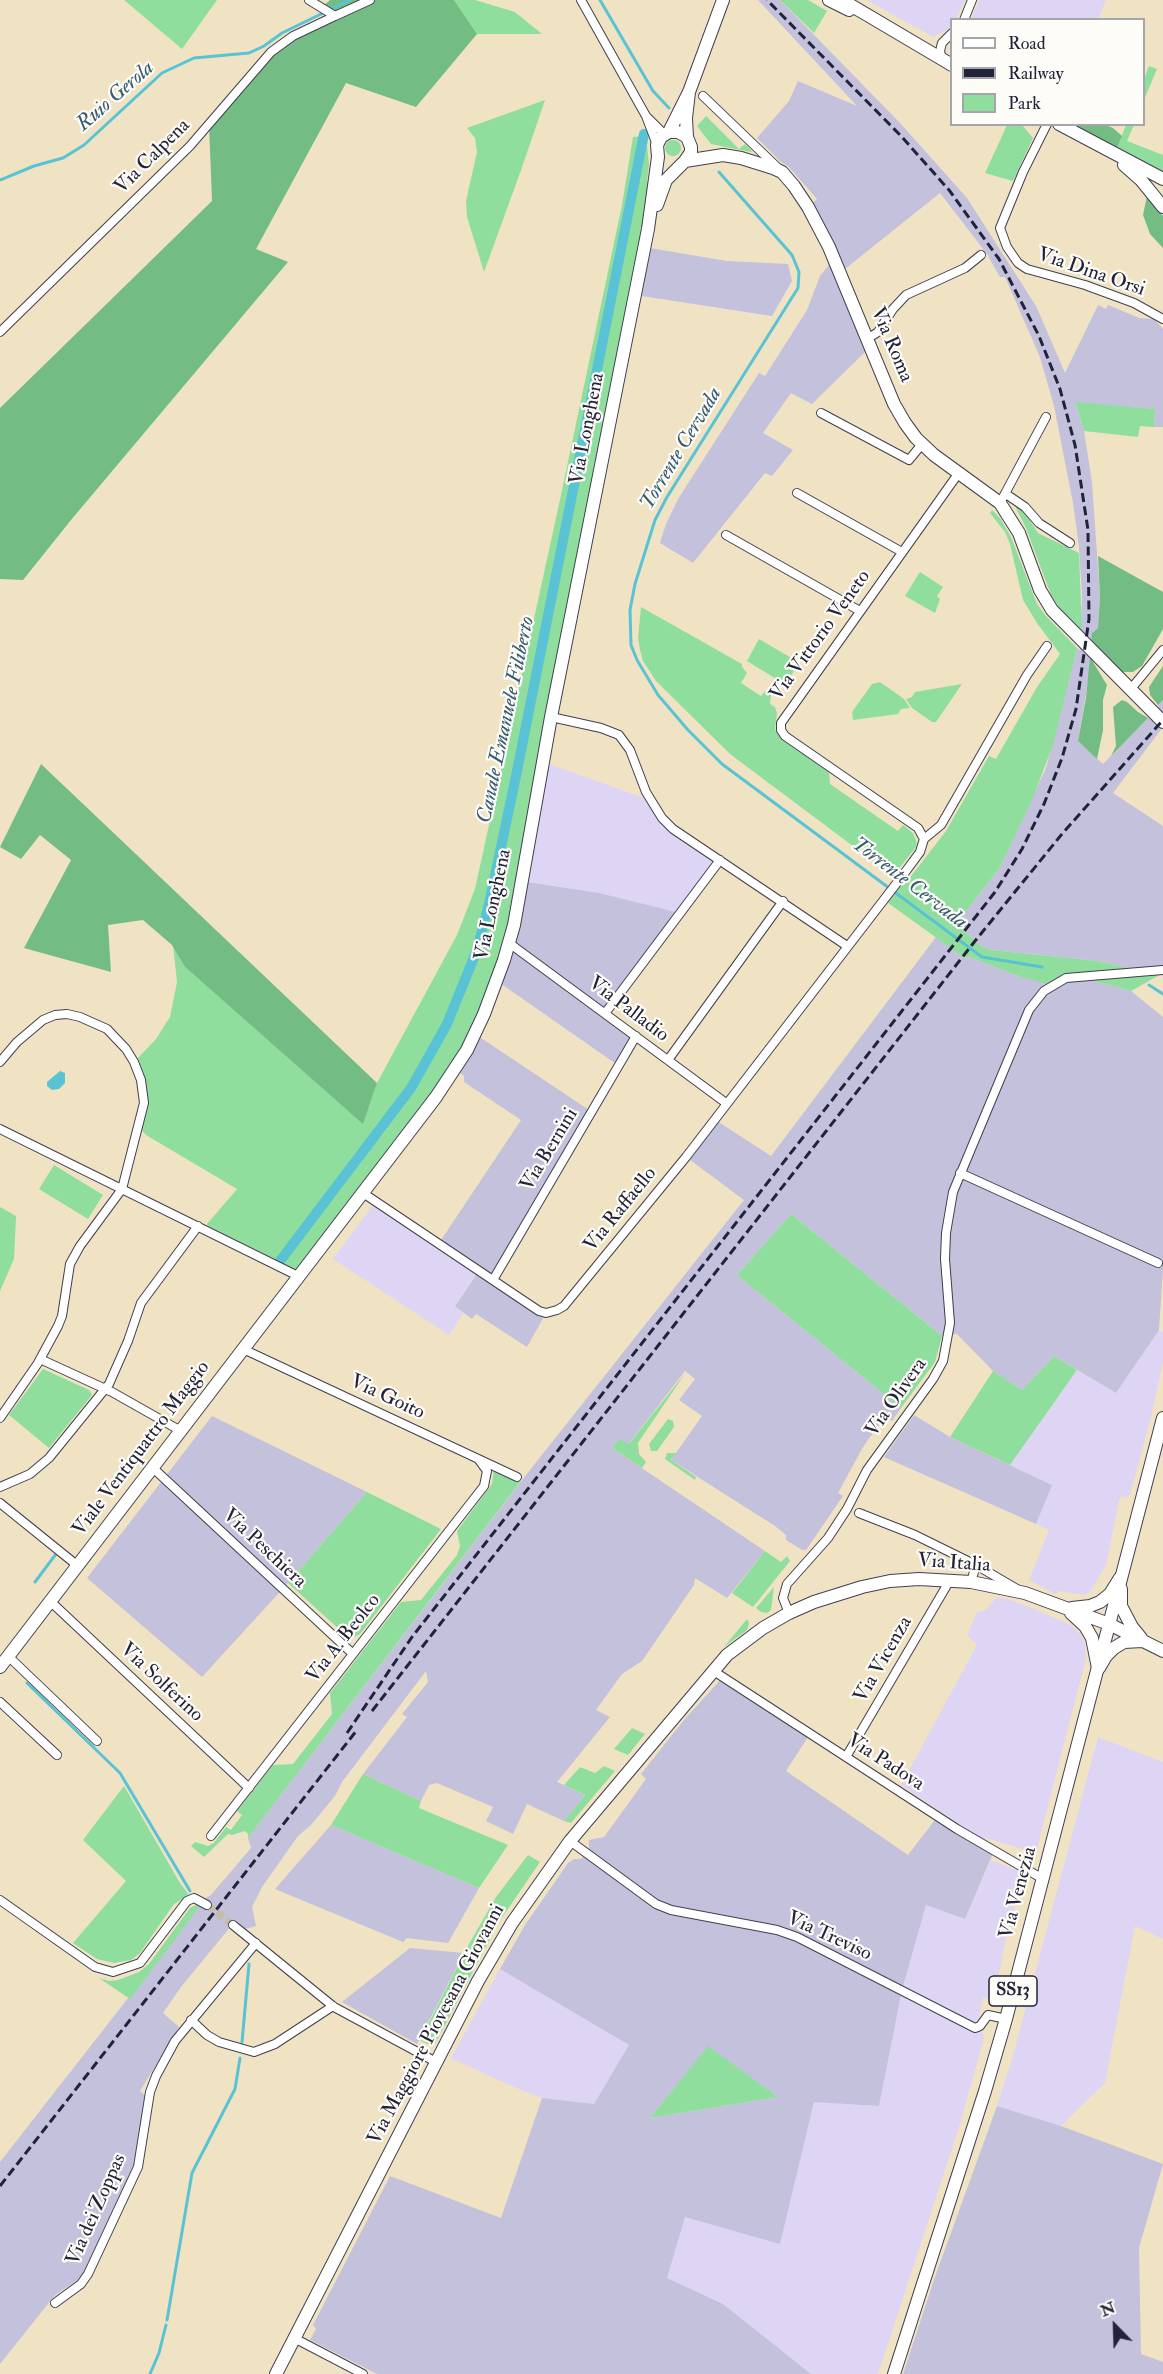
<!DOCTYPE html>
<style>
body{margin:0}
#map{position:relative;width:1163px;height:2374px;overflow:hidden;background:#f0e3c4;font-family:"IM FELL Double Pica",serif}
canvas{display:block}
.legend{position:absolute;left:950px;top:18px;width:195px;height:108px;box-sizing:border-box;background:#fdfcf7;border:2px solid #a5a5ac;margin:0;padding:8px 10px;list-style:none;font-size:18px;color:#22223b}
.legend li{display:flex;align-items:center;gap:12px;height:30px}
.legend b{width:30px;border:2px solid #a5a5ac}
.north{position:absolute;left:1085px;top:2296px;width:60px;height:60px;-webkit-text-stroke:4px #fdfcf7;paint-order:stroke;rotate:337deg;font-size:16px;font-weight:700;line-height:24px;text-align:center;color:#22223b}
.north::after{content:'';display:block;margin:auto;width:21px;height:27px;background:#22223b;clip-path:polygon(50% 0,100% 100%,50% 72%,0 100%)}
</style>
<div id="map">
<canvas width="1163" height="2374"></canvas>
<ul class="legend">
<li><b style="height:8px;background:#fff"></b>Road</li>
<li><b style="height:8px;background:#22223b"></b>Railway</li>
<li><b style="height:16px;background:#8fde9d"></b>Park</li>
</ul>
<div class="north">N</div>
</div>
<script>
const ctx = document.querySelector('canvas').getContext('2d');
ctx.lineJoin = 'round';
function fillPath(path, color) { ctx.fillStyle = color; ctx.fill(path, 'evenodd'); }
const toPath = rows => new Path2D(rows.map(r => 'M' + r).join(''));
function strokePath(path, color, width, dash) { ctx.strokeStyle = color; ctx.lineWidth = width; ctx.lineCap = dash ? 'butt' : 'round'; ctx.setLineDash(dash || []); ctx.stroke(path); }
function label(font, color, halo, rows, align = 'center') {
  ctx.font = font + ' "IM FELL Double Pica",serif'; ctx.lineWidth = 4.5; ctx.setLineDash([]); ctx.textBaseline = 'middle'; ctx.strokeStyle = halo; ctx.fillStyle = color; for (const [text, x, y, turn = 0] of rows) {
    ctx.save(); ctx.translate(x, y); ctx.rotate((+turn || 0) * Math.PI / 180); ctx.textAlign = isNaN(turn) ? turn : align; if (halo) ctx.strokeText(text, 0, 0); ctx.fillText(text, 0, 0); ctx.restore();
  }
}
const built = toPath([
 [867,0,965,0,956,19,952,20,949,29,933,37],
 [979,0,1106,0,1098,19,971,19],
 [543,762,650,800,662,818,720,860,680,913,599,893,521,881],
 [373,1205,476,1275,455,1305,464,1312,449,1335,333,1259],
 [1159,1330,1163,1332,1163,1362,1151,1417,1130,1495,1125,1498,1120,1497,1106,1565,1090,1592,1084,1595,1058,1591,1055,1594,1029,1580,1049,1530,1036,1524,1052,1485,1010,1465,1077,1370,1116,1393],
 [996,1598,1008,1599,1032,1608,1069,1624,1077,1630,1085,1642,1086,1658,1036,1853,986,1838,984,1841,901,1785,977,1645,967,1635,977,1612,986,1610],
 [1098,1737,1163,1762,1163,1939,1135,1926,1105,2083,1061,2126,997,2106,1014,2052],
 [991,1860,1024,1873,1007,1933,994,2000,983,1997,978,2021,984,2038,961,2121,878,2374,811,2374,723,2304,666,2278,685,2217,780,2243,814,2102,879,2106,902,1990,926,1905,965,1919],
 [500,1969,629,2045,594,2104,542,2098,511,2086,451,2058]
]);
const industrial = toPath([
 [758,0,780,0,901,124,967,198,1036,306,1065,373,1098,305,1106,309,1108,305,1139,318,1154,319,1163,329,1163,427,1154,427,1155,409,1075,403,1084,431,1092,482,1100,597,1098,628,1092,633,1089,677,1078,741,1103,764,1148,718,1150,719,1159,709,1158,705,1163,700,1163,727,1113,793,1163,826,1163,970,1141,971,1097,961,992,950,981,946,956,924,999,869,1046,768,1077,648,1080,650,1082,596,1079,547,1073,503,1054,406,1040,357,1005,277,1000,277,987,254,940,193,845,269,839,271,870,347,812,404,791,393,763,433,793,450,772,476,765,473,693,563,660,543,666,524,678,499,759,373,765,376,807,310,820,276,828,266,829,247,808,207,817,199,788,166,781,162,757,138,789,101,798,81,857,106],
 [644,247,727,261,788,264,792,281,772,316,635,295],
 [521,881,599,893,680,913,606,1012,636,1036,619,1066,497,981],
 [936,937,963,957,972,958,1021,977,1076,976,1131,991,1163,1017,1163,1269,1159,1330,1116,1393,1054,1356,1022,1390,993,1371,957,1334,942,1336,791,1214,737,1275,901,1408,892,1421,885,1416,863,1447,838,1493,843,1496,806,1550,802,1550,786,1540,786,1535,775,1526,671,1460,702,1416,679,1400,695,1379,685,1371,628,1445,619,1439,612,1448,765,1551,727,1598,695,1578,694,1585,642,1661,622,1674,596,1710,610,1717,557,1782,585,1795,564,1821,527,1804,513,1834,486,1821,493,1807,437,1783,429,1785,421,1801,363,1774,407,1717,402,1714,428,1682,426,1671,342,1782,335,1796,311,1825,298,1836,262,1887,252,1907,256,1926,245,1929,236,1920,181,1987,163,2013,179,2027,140,2091,146,2096,135,2162,81,2278,55,2295,0,2364,0,2162,207,1897,211,1895,251,1848,248,1838,526,1475,744,1200,686,1157,714,1119,771,1156],
 [475,1034,592,1112,493,1279,546,1313,527,1347,476,1314,472,1319,455,1306,479,1271,439,1243,521,1120,464,1082,464,1076,455,1069],
 [914,1415,950,1437,1052,1485,1036,1524,884,1457],
 [212,1416,367,1492,288,1583,202,1677,87,1578],
 [723,1677,810,1734,786,1771,908,1855,938,1816,994,1851,965,1919,926,1905,902,1990,879,2106,814,2102,780,2244,685,2217,667,2278,723,2304,811,2374,377,2374,310,2340,316,2329,313,2325,390,2176,501,2218,542,2098,594,2104,629,2045,500,1969,525,1925,568,1863,574,1859,581,1859,589,1850,589,1840,604,1837,646,1779,641,1774,684,1720],
 [708,2047,778,2097,650,2118],
 [331,1825,479,1888,448,1943,407,1938,403,1942,275,1889],
 [410,1948,464,1953,417,2044,342,2002],
 [997,2106,1061,2126,1163,2164,1139,2248,1141,2354,1163,2362,1163,2374,903,2374,935,2277]
]);
const green = toPath([
 [124,0,217,0,182,49],
 [454,0,475,0,515,12,542,34,477,34],
 [780,0,808,0,827,11,814,33],
 [1149,66,1157,69,1144,100,1144,79],
 [545,100,520,173,484,272,467,217,466,201,477,152,475,138,467,128],
 [706,116,739,149,745,144,752,151,751,152,711,144,697,126],
 [1007,125,1022,125,1033,138,1013,181,985,173],
 [1126,125,1134,125,1127,141,1163,155,1163,174,1117,148],
 [646,136,649,164,647,182,650,183,514,925,475,1034,298,1276,279,1268,275,1259,208,1226,207,1224,237,1189,146,1135,139,1127,144,1103,134,1062,156,1039,170,1017,177,982,173,945,185,967,363,1123,377,1083,457,935,475,889,561,495,622,205,633,137],
 '665 148a8 8 0 1 1 16 0a8 8 0 1 1-16 0Z',
 [1075,402,1155,409,1154,427,1140,426,1138,437,1084,431],
 [1015,506,1025,513,1038,533,1079,553,1082,631,1060,609,1051,595,1026,528],
 [992,510,1000,518,1011,537,1037,604,1046,616,1077,648,1053,745,1032,800,999,869,956,924,981,946,992,950,1097,961,1141,971,1163,973,1131,991,1076,976,1051,985,1021,977,972,958,963,957,884,900,899,880,905,884,946,831,989,756,996,759,1037,687,1060,654,1037,623,1023,600,1010,544,1005,532,990,513],
 [920,572,943,587,937,596,940,599,935,613,905,596],
 [641,607,742,664,742,667,747,673,741,683,761,696,765,691,771,695,770,704,775,707,777,713,775,729,782,740,829,772,830,784,898,831,903,825,913,833,917,843,916,847,893,876,730,754,656,681,643,661,640,650,638,638],
 [759,639,800,663,787,681,781,682,747,661],
 [880,682,904,699,910,708,901,709,898,714,853,720,852,712,872,684],
 [962,684,936,722,932,722,912,708,906,699,912,697,915,692],
 [54,1165,103,1195,88,1219,39,1189],
 [0,1207,16,1216,14,1259,0,1291],
 [791,1214,942,1336,935,1362,901,1408,737,1275],
 [1054,1356,1077,1370,1010,1465,950,1437,993,1371,1022,1390],
 [43,1369,89,1390,92,1395,49,1448,9,1415],
 [686,1372,638,1443,639,1454,646,1462,642,1468,612,1448,619,1439,629,1444],
 [668,1419,673,1421,674,1427,657,1451,651,1451,649,1444],
 [667,1453,676,1453,671,1460,696,1477,695,1480,665,1459],
 [494,1470,497,1470,521,1481,248,1838,248,1834,245,1831,232,1835,228,1834,204,1857,191,1846,195,1842,208,1846,214,1843,226,1827,231,1830,242,1815,237,1811,273,1765,293,1764,332,1714,330,1693,401,1602,421,1600,457,1555,460,1546,457,1531,492,1484],
 [367,1492,441,1529,360,1634,350,1639,288,1583],
 [765,1551,781,1562,787,1556,790,1561,753,1607,732,1593],
 [774,1587,771,1610,767,1613,761,1612,756,1608],
 [747,1619,749,1623,747,1630,724,1647],
 [632,1728,645,1734,628,1755,614,1749],
 [604,1766,615,1771,571,1823,564,1821,585,1795,564,1785,580,1767,595,1773],
 [363,1774,421,1801,419,1808,508,1845,479,1888,331,1825],
 [124,1786,180,1883,189,1895,174,1904,140,1953,131,1960,114,1963,97,1959,73,1943,126,1881,83,1840],
 [528,1855,540,1862,499,1922,435,2044,427,2044,420,2040,469,1944,496,1897],
 [196,1905,200,1906,130,1999,99,1978,109,1981,118,1980,139,1972,149,1964,190,1908],
 [708,2046,778,2097,650,2118]
]);
const forest = toPath([
 [330,0,454,0,477,34,416,107,346,83,256,249,288,262,71,520,23,580,0,579,0,408,212,201,209,125,271,52,335,16,322,7],
 [1074,125,1106,125,1113,128,1122,136,1117,148],
 [1147,196,1163,216,1163,248,1150,234,1143,215],
 [1098,556,1163,592,1163,629,1142,666,1133,672,1122,672,1091,642,1092,633,1098,628,1100,597],
 [1090,657,1107,685,1103,700,1103,730,1097,759,1078,741,1086,698],
 [1163,666,1163,700,1158,705,1150,695,1149,687],
 [1122,700,1127,702,1138,712,1148,718,1111,756,1116,746,1113,707],
 [41,764,377,1083,363,1124,185,967,172,945,143,920,108,925,111,972,24,948,71,860,40,835,21,859,0,847]
]);
const water = toPath([
 [60,1071,65,1073,65,1083,59,1089,52,1090,47,1086,47,1082]
]);
const stream = toPath([
 [600,0,653,91,669,108],
 [719,172,792,255,799,272,798,288,667,497,655,520,635,584,630,610,631,645,637,660,658,695,688,730,722,764,982,957,1042,967],
 [0,180,34,166,63,158,84,145,162,73,194,58,249,53,264,46,282,33,350,0],
 [1149,985,1163,994],
 [35,1582,56,1554],
 [27,1683,120,1773,190,1891],
 [242,2042,249,1964],
 [167,2320,192,2173,235,2089,240,2058],
 [150,2374,159,2353,166,2325]
]);
const canal = toPath([
 [280,1261,411,1088,447,1024,477,950,489,904,516,776,644,134]
]);
const streetTunnel = toPath([
 [207,1905,233,1925]
]);
const street = toPath([
 [309,0,335,16,370,0],
 [581,0,646,116,657,145],
 [964,20,972,0],
 [942,60,940,51,942,43,952,33],
 [703,96,778,168],
 [647,117,664,134],
 [1047,124,1023,172,1000,228,1007,247,1018,263,1027,269,1085,285,1134,303,1163,319],
 [0,332,190,146,271,52,293,36,335,16],
 [867,339,878,332,893,309,906,295,965,268,981,255],
 [821,413,909,460,922,444],
 [797,493,902,552],
 [1006,494,1025,507,1039,523,1070,543],
 [1000,503,1046,417],
 [726,535,860,611],
 [1130,690,1163,650],
 [551,717,601,728,619,735,630,750,646,792,662,818,673,829,847,946],
 [924,839,918,828,785,736,781,730,781,723,958,474],
 [924,839,941,825,1027,675,1047,646],
 [509,943,726,1103],
 [606,1012,720,860],
 [668,1060,783,901],
 [0,1062,17,1042,43,1020,55,1015,67,1014,80,1017,107,1029,126,1049,134,1062,141,1080,144,1103,122,1189,80,1246,70,1264,62,1316,58,1326,38,1363,0,1418],
 [0,1129,298,1276],
 [960,1173,1158,1263],
 [363,1193,539,1311,546,1313,557,1310,564,1306,686,1157,906,871,920,852,924,839],
 [493,1280,636,1036],
 [243,1349,517,1477],
 [40,1359,112,1392,181,1431],
 [153,1468,353,1654],
 [0,1487,30,1474,49,1458,109,1384,128,1341,141,1303,198,1226],
 [0,1503,78,1566],
 [859,1513,915,1535,976,1565,971,1582],
 [976,1565,1017,1589],
 [50,1601,249,1788],
 [789,1613,783,1598,787,1584,828,1538,847,1509,867,1470,933,1379,943,1361,950,1323,945,1259,946,1233,953,1192,1029,1010,1044,991,1066,978,1163,970],
 [8,1656,97,1741],
 [712,1670,957,1829,1043,1879],
 [0,1702,57,1755],
 [846,1757,950,1580],
 [211,1836,484,1486,487,1471,479,1460],
 [570,1841,656,1904,671,1910,777,1930,797,1937,975,2028,980,2026,988,2015,1006,2019],
 [0,1900,95,1967,113,1972,140,1963,187,1901,194,1898,207,1905],
 [233,1925,334,2007,436,2062],
 [191,2020,207,2035,219,2042,254,2052,275,2044,333,2006],
 [55,2303,81,2284,88,2274,138,2167,150,2092,156,2076,175,2041,256,1943],
 [294,2338,363,2374]
]);
const secondary = toPath([
 [669,132,689,92,723,0],
 [685,161,723,155,741,158,773,168,782,172,794,186,808,207,829,247,894,404,905,423,916,438,934,455,1000,503,1019,533,1040,590,1052,610,1163,722],
 [657,205,666,180,685,161,691,152,691,147,687,137,686,118,689,92],
 [1121,1589,1121,1606,1132,1627,1141,1638],
 [1072,1608,1090,1606,1100,1602,1110,1594,1120,1578],
 [1071,1613,1085,1626,1092,1638,1098,1668],
 [0,1667,436,1097,467,1050,484,1014,504,960,514,925,551,717,648,229,658,157,657,145,661,137,669,132,678,132,687,137],
 [1099,1668,1106,1656,1114,1648,1124,1642,1142,1641],
 [276,2374,478,1981,512,1923,570,1841,727,1655,763,1628,789,1613,814,1602,862,1587,890,1581,919,1579,971,1582,1025,1593,1109,1624,1163,1651]
]);
const primary = toPath([
 [829,0,849,10],
 [842,0,952,65],
 [1059,124,1163,179],
 [1124,165,1141,180,1163,207],
 [894,2374,985,2091,1006,2019,1163,1418]
]);
const rail = toPath([
 [372,1711,975,941,1062,834,1163,720],
 [347,1733,412,1637,995,892,1022,849,1044,804,1062,758,1076,709,1089,619,1088,530,1075,445,1060,389,1039,336,999,259,949,190,901,136,767,0],
 [0,2186,357,1730]
]);
const shields = [
 [1013,1991,48]
];
const shieldNames = [
 ["SS13",1013,1991]
];
const streetNames = [
 ["Via Calpena",153,157,-45],
 ["Via Dina Orsi",1091,273,19],
 ["Via Roma",891,345,67],
 ["Via Longhena",588,429,-79],
 ["Via Vittorio Veneto",821,636,-54],
 ["Via Longhena",494,905,-78],
 ["Via Palladio",628,1010,37],
 ["Via Bernini",550,1150,-59],
 ["Via Raffaello",621,1210,-51],
 ["Via Goito",387,1398,25],
 ["Via Olivera",897,1398,-55],
 ["Viale Ventiquattro Maggio",142,1449,-53],
 ["Via Peschiera",264,1549,43],
 ["Via Italia",954,1564,4],
 ["Via A. Beolco",344,1639,-52],
 ["Via Vicenza",884,1660,-60],
 ["Via Solferino",161,1683,43],
 ["Via Padova",885,1763,33],
 ["Via Venezia",1019,1893,-75],
 ["Via Treviso",829,1937,25],
 ["Via Maggiore Piovesana Giovanni",437,2025,-62],
 ["Via dei Zoppas",97,2210,-66]
];
const waterNames = [
 ["Ruio Gerola",116,97,-41],
 ["Torrente Cervada",682,449,-59],
 ["Canale Emanuele Filiberto",507,720,-78],
 ["Torrente Cervada",909,884,37]
];
fillPath(built, '#ded5f5');
fillPath(industrial, '#c3c1db');
fillPath(green, '#8fde9d');
fillPath(forest, '#73bd84');
fillPath(water, '#59c3d5');
strokePath(stream, '#59c3d5', 3);
strokePath(canal, '#59c3d5', 10);
strokePath(streetTunnel, '#c7bca9', 8, [8, 4]);
strokePath(street, '#413f50', 10);
strokePath(secondary, '#413f50', 14);
strokePath(primary, '#413f50', 14);
strokePath(street, '#fff', 8);
strokePath(secondary, '#fff', 12);
strokePath(primary, '#fff', 12);
strokePath(rail, '#22223b', 3, [9, 4.5]);
for (const [x, y, w] of shields) { const box = new Path2D(); box.roundRect(x - w / 2, y - 15, w, 30, 4.5); ctx.fillStyle = '#fdfcf7'; ctx.fill(box); strokePath(box, '#22223b', 1.5); }
label('bold 18px', '#22223b', null, shieldNames);
label('20px', '#22223b', '#fdfcf7', streetNames);
label('italic 21px', '#355a71', '#fdfcf7', waterNames);
</script>
